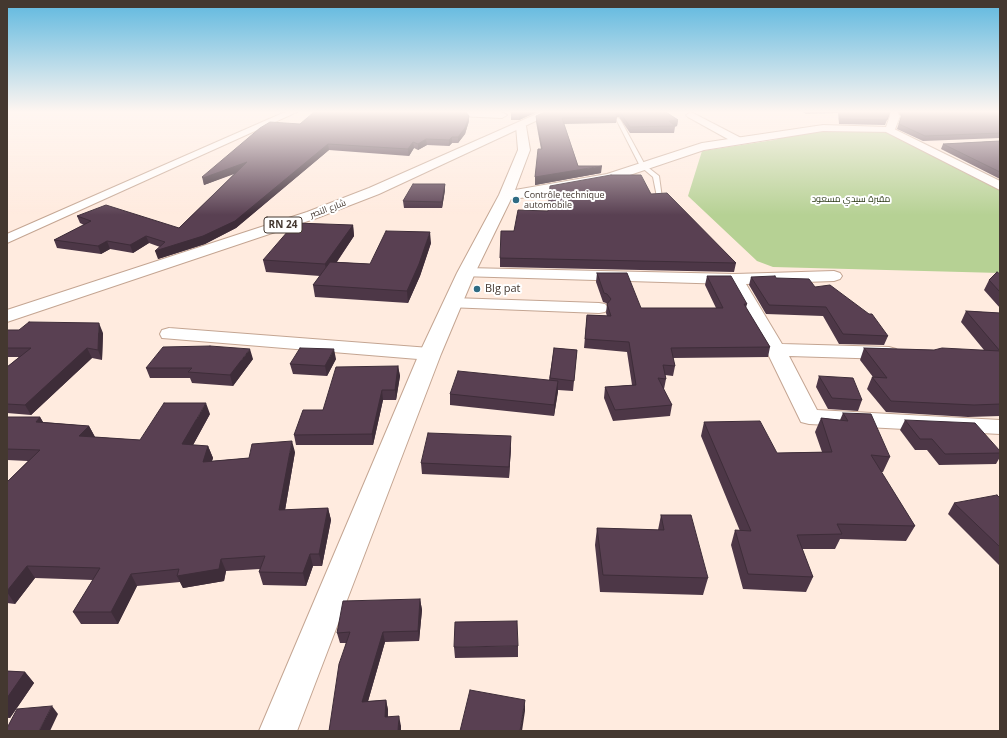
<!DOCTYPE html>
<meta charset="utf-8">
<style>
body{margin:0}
#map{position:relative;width:1007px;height:738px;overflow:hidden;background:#ffebdf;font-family:"Open Sans",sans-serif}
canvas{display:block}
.frame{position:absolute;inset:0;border:8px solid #443830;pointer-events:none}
</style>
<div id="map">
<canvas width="1007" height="738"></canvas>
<div class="frame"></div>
</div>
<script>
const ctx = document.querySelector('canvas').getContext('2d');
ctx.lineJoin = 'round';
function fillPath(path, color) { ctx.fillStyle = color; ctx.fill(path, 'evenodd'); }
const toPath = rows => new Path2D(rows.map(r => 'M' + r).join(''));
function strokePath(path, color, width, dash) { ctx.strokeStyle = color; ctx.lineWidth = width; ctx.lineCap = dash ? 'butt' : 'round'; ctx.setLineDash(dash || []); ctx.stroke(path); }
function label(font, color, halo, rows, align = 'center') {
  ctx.font = font + ' "Open Sans",Cairo,sans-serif'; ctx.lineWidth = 4; ctx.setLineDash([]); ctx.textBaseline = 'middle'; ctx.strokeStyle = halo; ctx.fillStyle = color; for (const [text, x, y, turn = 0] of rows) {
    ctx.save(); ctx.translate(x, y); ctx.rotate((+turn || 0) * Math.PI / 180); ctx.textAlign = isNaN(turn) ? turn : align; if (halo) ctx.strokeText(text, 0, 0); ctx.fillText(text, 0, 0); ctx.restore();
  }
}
const green = toPath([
 [833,128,874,130,899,135,1000,186,1000,273,773,267,757,261,688,196,702,151,774,140,801,132]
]);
const lane = toPath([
 [618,118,620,119,645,165,659,176,662,198,657,197,653,177,640,166,616,119,618,118]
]);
const street = toPath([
 [285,112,297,112,7,243,7,234,285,112],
 [431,112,501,112,507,115,502,118,435,115,431,112],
 [691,112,743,139,744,141,743,143,735,143,688,117,686,115,691,112],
 [890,127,1000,181,1000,190,886,132,885,130,886,128,890,127],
 [466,268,735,274,834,271,840,273,842,276,840,279,834,281,746,284,782,344,889,347,896,349,899,353,896,357,889,359,789,356,817,410,1000,420,1000,434,809,424,801,422,766,350,730,284,460,276,458,273,460,270,466,268],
 [453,298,599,303,605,304,608,308,605,312,599,313,447,307,444,303,447,299,453,298],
 [169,328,430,348,437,350,440,354,437,358,430,360,162,338,160,334,162,330,169,328]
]);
const secondary = toPath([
 [887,112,897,112,900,116,894,132,823,131,704,150,615,180,529,197,511,199,475,273,441,354,297,731,259,731,419,354,457,273,499,195,518,150,516,126,517,124,525,124,526,126,530,150,515,190,607,174,702,143,823,125,886,127,890,116,887,112]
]);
const primary = toPath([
 [541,112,555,112,379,194,317,218,7,322,7,310,307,212,369,188,541,112]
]);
const wall = toPath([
 [511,112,537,112,519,120,511,120],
 [545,112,666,112,678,120,677,126,675,127,674,133,630,133,619,117,617,117,616,123,564,124,578,166,601,173,535,185,535,177,541,149,536,122,536,116],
 [803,112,890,112,885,125,839,124,838,113,806,114],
 [898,112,1000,112,1000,138,923,141,897,129,901,116],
 [469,116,469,121,465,134,458,143,452,143,449,146,427,145,418,150,414,148,409,156,329,150,236,228,205,244,158,259,160,247,149,243,133,253,110,249,101,254,57,248,54,240,84,225,80,223,77,216,179,228,235,173,204,185,202,177,300,124],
 [1000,141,1000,179,941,149,943,144],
 [445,184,445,190,442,208,404,208,403,201],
 [651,194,736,263,734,272,500,267,500,258,514,231,548,211],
 [353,225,354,236,337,262,370,264,431,243,420,276,408,303,315,297,313,285,320,276,266,272,263,260],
 [597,273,641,308,716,308,705,285,707,276,747,304,746,308,770,347,768,357,673,358,675,366,673,376,665,375,666,379,664,389,663,389,672,405,670,416,613,421,604,398,605,387,632,385,627,352,584,348,587,315,607,316,606,313,607,304,606,303,603,302,596,282],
 [1000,274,1000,308,984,290,989,280],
 [751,277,776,278,815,287,888,336,884,345,839,344,823,316,766,314,749,285],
 [966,311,1000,313,1000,416,968,417,886,412,867,389,872,377,873,377,860,360,864,348,934,350,984,350,961,322],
 [7,330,103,333,102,360,92,358,31,415,7,413,7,367,19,357,7,357],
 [554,348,577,350,573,391,558,390,554,416,450,405,450,394,549,380],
 [253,359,233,386,192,383,190,378,150,378,146,368],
 [336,359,327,376,293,374,290,364],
 [398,366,400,376,396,400,383,400,373,445,296,445,294,435,323,410],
 [819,376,862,400,858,411,828,409,816,387],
 [843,413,890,457,883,472,881,472,915,526,906,541,840,539,835,549,802,549,813,577,806,592,743,589,731,545,735,530,740,531,701,436,704,422,777,453,822,452,815,432,821,418,840,420],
 [210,414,193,445,208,446,213,458,212,461,249,458,295,452,285,510,328,508,331,520,322,566,313,566,306,586,263,585,259,572,260,569,226,571,224,581,183,588,180,582,137,586,118,624,81,624,73,612,93,580,35,578,15,604,7,603,7,482,28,461,7,460,7,417,40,417,43,422,89,426,95,437,140,440],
 [905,420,1000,451,1000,457,996,464,939,465,927,450,915,450,900,430],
 [511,447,509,478,422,474,421,463],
 [1000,498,1000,566,948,514,954,503],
 [661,515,708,578,703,595,600,592,595,545,597,528,658,530],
 [420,599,422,610,419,641,385,642,368,701,386,700,388,710,388,717,401,726,401,731,329,731,346,643,340,643,337,633],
 [518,646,518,657,455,658,454,647],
 [7,671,25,672,34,683,10,718,7,718]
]);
const shadedWall = toPath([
 [523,112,537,112,519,120,519,114],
 [615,112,619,112,619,117,617,117],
 [469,116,469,121,465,134,458,143,458,137],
 [678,120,677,126,668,126,669,121],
 [452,137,452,143,449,146,449,140],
 [426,139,427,145,418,150,418,144],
 [413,142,414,148,409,156,408,149],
 [328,144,329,150,236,228,205,244,158,259,155,251],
 [247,162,248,169,204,185,203,178],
 [602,166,601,173,535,185,535,177],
 [445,184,445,190,442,208,442,202],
 [353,225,354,236,327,276,325,264],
 [430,232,431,243,420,276,408,303,407,291],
 [146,236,149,243,133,253,130,245],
 [107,241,110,249,101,254,98,246],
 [99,323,103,333,102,360,98,350],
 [87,348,92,358,31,415,25,405],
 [250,349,253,359,233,386,230,375],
 [334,349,336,359,327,376,325,366],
 [398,366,400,376,396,400,395,390],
 [558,381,558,392,554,416,554,405],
 [382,390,383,400,373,445,372,434],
 [206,403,210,414,187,456,182,444],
 [40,417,47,429,36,422],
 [89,426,95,437,79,436],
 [511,436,511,447,509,478,509,467],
 [292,441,295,452,283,522,279,510],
 [208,446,213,458,207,474,203,462],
 [328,508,331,520,322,566,319,554],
 [310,554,313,566,306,586,303,573],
 [221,559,226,571,224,581,183,588,177,576],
 [27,566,35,578,15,604,7,592,7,591],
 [131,574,137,586,118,624,111,612],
 [420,599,422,610,419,641,418,631],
 [383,632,385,642,365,712,362,702],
 [25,672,34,683,10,718,7,715,7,698],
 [386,700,388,710,387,727,385,717],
 [525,700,525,711,522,731,520,731],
 [52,706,58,714,50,731,39,731],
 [399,716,401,726,401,731,398,731]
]);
const building = toPath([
 [314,112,466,112,469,116,465,128,458,137,452,137,449,140,426,139,418,144,413,142,408,149,328,144,235,221,203,236,155,251,165,242,146,236,130,245,107,241,98,246,54,240,91,221,77,216,106,205,179,228,247,162,203,178,202,177,260,128,270,122,300,124,314,112],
 [511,112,523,112,519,114,512,114,511,112],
 [545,112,616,112,615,112,617,117,562,118,578,166,602,166,535,177,538,149,542,149,536,116,545,112],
 [620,112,666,112,678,120,669,121,675,126,630,127,620,112],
 [840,112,890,112,887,120,840,119,840,112],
 [903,112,1000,112,1000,133,925,136,899,124,903,112],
 [1000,141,1000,172,943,144,1000,141],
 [611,175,641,175,651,194,667,193,736,263,500,258,501,231,514,231,518,210,548,211,550,186,611,175],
 [413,184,445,184,442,202,403,201,413,184],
 [295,223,353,225,325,264,263,260,295,223],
 [386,231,430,232,419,264,407,291,313,285,330,262,370,264,386,231],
 [997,272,1000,274,1000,292,989,280,997,272],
 [597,273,627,273,641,308,723,308,707,276,731,276,747,304,744,304,770,347,671,348,675,366,663,365,666,379,658,378,672,405,615,410,605,387,636,385,629,342,585,339,587,315,611,316,607,304,611,299,607,294,604,293,597,273],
 [775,276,776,278,809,279,815,287,830,285,869,314,872,314,888,336,843,334,826,307,769,305,751,277,775,276],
 [966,311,1000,313,1000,351,966,311],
 [29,322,99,323,98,350,87,348,25,405,7,404,7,367,31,348,7,348,7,330,19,330,29,322],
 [210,346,250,349,230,375,188,372,192,368,146,368,163,347,210,346],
 [300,348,334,349,325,366,290,364,300,348],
 [554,348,577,350,574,381,550,378,554,348],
 [864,348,934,350,942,348,1000,351,1000,404,974,405,891,401,872,377,887,378,864,348],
 [398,366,395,390,382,390,372,434,294,435,303,410,323,410,336,367,398,366],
 [458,371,558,381,554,405,450,394,458,371],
 [819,376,853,378,862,400,832,398,819,376],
 [164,403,206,403,182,444,208,446,203,462,249,458,252,444,292,441,279,510,328,508,319,554,310,554,303,573,259,572,265,556,221,559,219,569,177,576,179,569,131,574,111,612,73,612,100,568,27,566,7,591,7,482,40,450,7,449,7,417,40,417,36,422,89,426,79,436,140,440,164,403],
 [843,413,871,414,890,457,871,455,915,526,837,524,842,534,797,535,813,577,748,574,735,530,751,531,704,422,760,421,777,453,832,452,821,418,848,421,843,413],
 [905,420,975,423,1000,451,1000,453,945,454,932,439,920,439,905,420],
 [428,433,511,436,509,467,421,463,428,433],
 [997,495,1000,498,1000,547,954,503,997,495],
 [661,515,691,515,708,578,603,575,597,528,664,530,661,515],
 [420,599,418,631,383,632,362,702,386,700,385,717,399,716,398,731,329,731,339,664,350,632,337,633,343,601,420,599],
 [517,621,518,646,454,647,455,622,517,621],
 [7,671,25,672,7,698,7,671],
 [470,690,525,700,520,731,460,731,470,690],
 [52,706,39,731,7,731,7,728,17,709,52,706]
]);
const markers = [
 [516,200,4,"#2f6b83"],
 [477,289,4,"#2f6b83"]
];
const farPoinames = [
 ["Contrôle technique",524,195],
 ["automobile",524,205]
];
const farParknames = [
 ["مقبرة سيدي مسعود",851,199]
];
const farStreetnames = [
 ["شارع النصر",328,209,-20]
];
const shields = [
 [283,225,38]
];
const shieldNames = [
 ["RN 24",283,225]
];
const poiNames = [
 ["Blg pat",485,289]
];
fillPath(green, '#b6d194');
strokePath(lane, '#c4a592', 2);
strokePath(street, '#c4a592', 2);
strokePath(secondary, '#c4a592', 2);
strokePath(primary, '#c4a592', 2);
fillPath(lane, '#fff');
fillPath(street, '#fff');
fillPath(secondary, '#fff');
fillPath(primary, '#fff');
fillPath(wall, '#4d3747');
fillPath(shadedWall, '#3e2d39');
fillPath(building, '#594052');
strokePath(building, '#3e2d39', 1);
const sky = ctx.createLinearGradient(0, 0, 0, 215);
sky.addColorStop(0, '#5eb8df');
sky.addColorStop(0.52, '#fff6f1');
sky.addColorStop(1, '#fff6f100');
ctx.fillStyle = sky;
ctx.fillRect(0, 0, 1007, 215);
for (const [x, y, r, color] of markers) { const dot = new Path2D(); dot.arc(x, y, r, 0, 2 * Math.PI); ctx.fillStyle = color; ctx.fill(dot); strokePath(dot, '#fff', 1.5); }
label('9px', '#443830', '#fff', farPoinames, 'left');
label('9px', '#283613', '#fff', farParknames);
label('9px', '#443830', '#fff', farStreetnames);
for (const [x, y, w] of shields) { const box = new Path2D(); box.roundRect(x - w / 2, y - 8, w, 16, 3); ctx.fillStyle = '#fff'; ctx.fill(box); strokePath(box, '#443830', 1); }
label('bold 10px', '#443830', null, shieldNames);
label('11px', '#443830', '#fff', poiNames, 'left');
</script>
